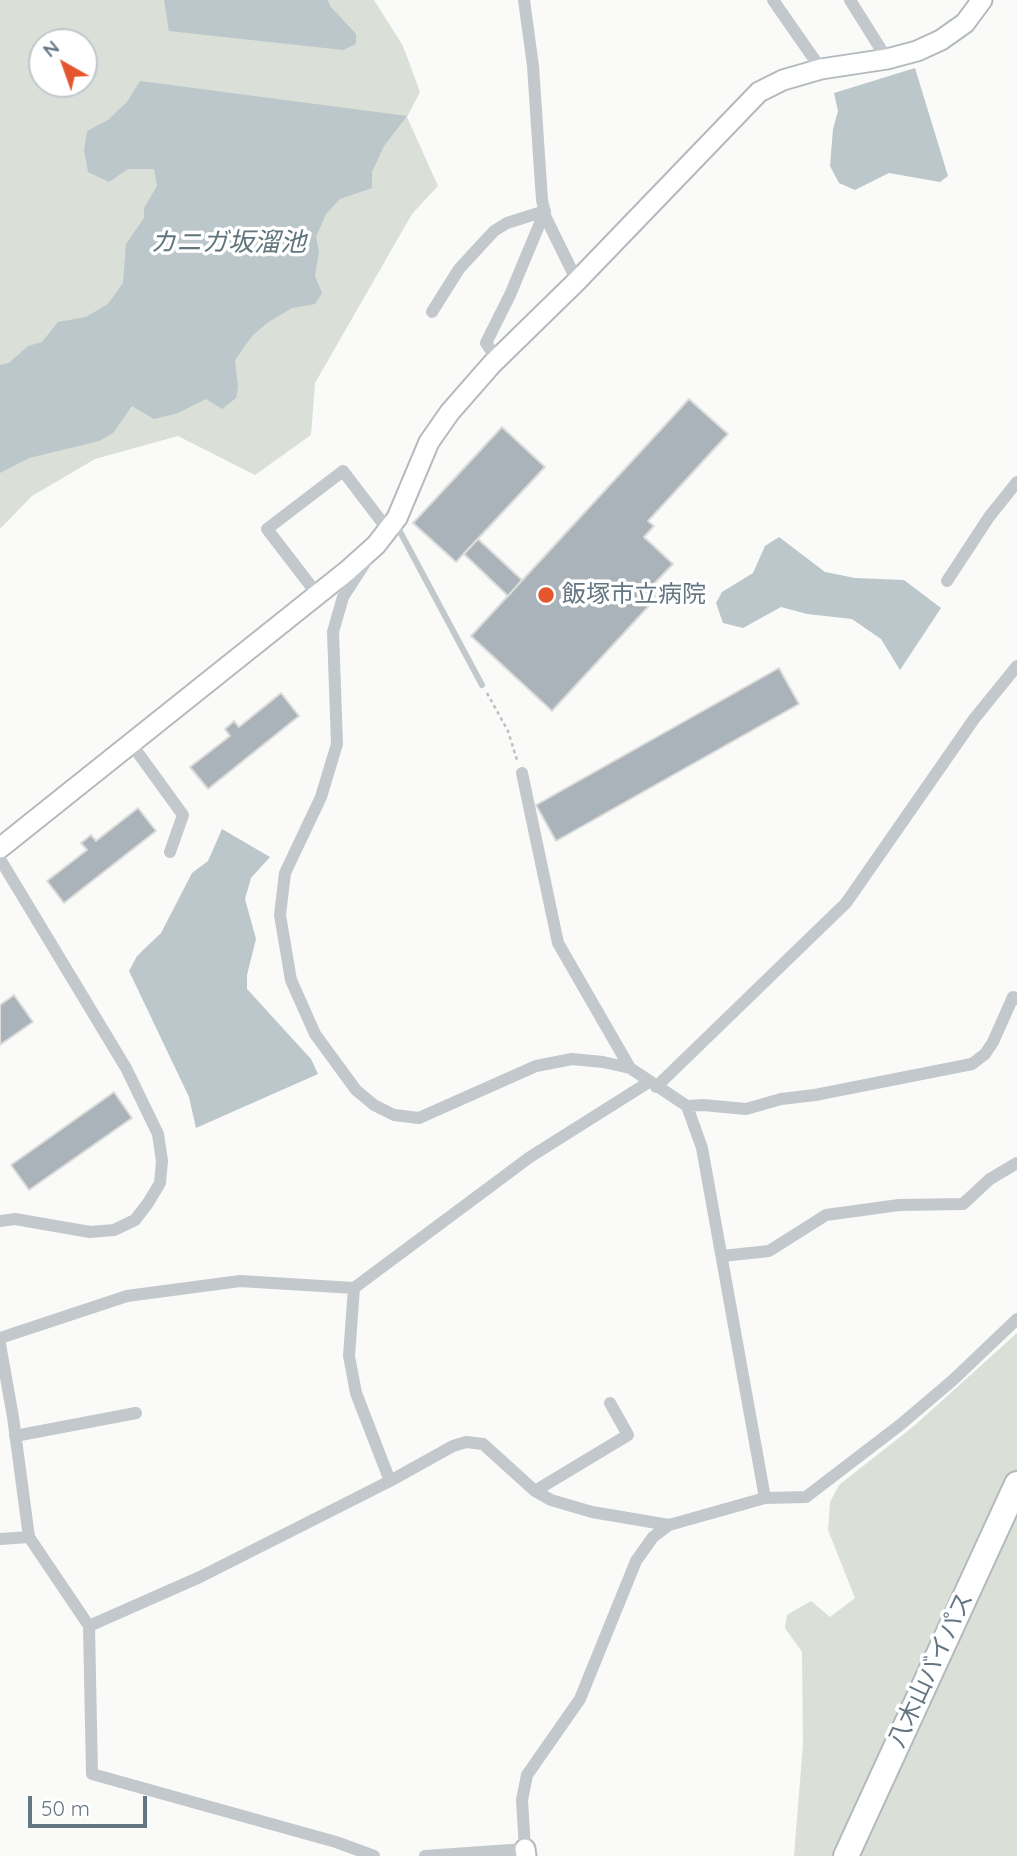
<!DOCTYPE html>
<meta charset="utf-8">
<style>
body{margin:0}
#map{position:relative;width:1017px;height:1856px;overflow:hidden;background:#fafaf8;font-family:Quicksand,sans-serif}
canvas{display:block}
.north{position:absolute;left:28px;top:28px;width:70px;height:70px;box-sizing:border-box;background:#fff;border:2px solid #c1c8cd;border-radius:50%;rotate:320deg;font-size:19px;font-weight:700;line-height:28px;text-align:center;color:#657683}
.north::after{content:'';display:block;margin:auto;width:24px;height:32px;background:#e4572e;clip-path:polygon(50% 0,100% 100%,50% 72%,0 100%)}
.scale{position:absolute;left:28px;top:1796px;width:119px;height:32px;box-sizing:border-box;border:4px solid #657683;border-top:0;padding-left:9px;font-size:21px;line-height:24px;white-space:nowrap;color:#657683;-webkit-text-stroke:5px #fff;paint-order:stroke}
</style>
<div id="map">
<canvas width="1017" height="1856"></canvas>
<div class="north">N</div>
<div class="scale">50 m</div>
</div>
<script>
const ctx = document.querySelector('canvas').getContext('2d');
ctx.lineJoin = 'round';
function fillPath(path, color) { ctx.fillStyle = color; ctx.fill(path, 'evenodd'); }
const toPath = rows => new Path2D(rows.map(r => 'M' + r).join(''));
function strokePath(path, color, width, dash) { ctx.strokeStyle = color; ctx.lineWidth = width; ctx.lineCap = dash ? 'butt' : 'round'; ctx.setLineDash(dash || []); ctx.stroke(path); }
function label(font, color, halo, rows, align = 'center') {
  ctx.font = font + ' Quicksand,"Noto Sans JP",sans-serif'; ctx.lineWidth = 7; ctx.setLineDash([]); ctx.textBaseline = 'middle'; ctx.strokeStyle = halo; ctx.fillStyle = color; for (const [text, x, y, turn = 0] of rows) {
    ctx.save(); ctx.translate(x, y); ctx.rotate((+turn || 0) * Math.PI / 180); ctx.textAlign = isNaN(turn) ? turn : align; if (halo) ctx.strokeText(text, 0, 0); ctx.fillText(text, 0, 0); ctx.restore();
  }
}
const green = toPath([
 [0,0,374,0,403,46,420,92,407,117,438,186,412,214,315,383,311,435,255,475,178,436,95,459,32,496,0,529],
 [42,42,84,42,84,84,42,84],
 [1017,1333,1017,1856,794,1856,803,1744,802,1652,785,1628,787,1615,811,1601,830,1617,855,1598,828,1530,830,1502,839,1485,914,1426]
]);
const water = toPath([
 [164,0,328,0,330,6,356,34,356,44,343,50,169,31],
 [915,68,948,176,940,182,889,173,855,190,839,183,830,166,833,129,838,111,834,93],
 [140,81,407,116,384,146,372,172,372,188,340,199,326,214,316,237,319,251,315,276,322,293,315,304,292,308,267,323,252,336,235,360,238,387,236,398,222,409,206,399,178,413,154,419,132,406,113,433,99,441,29,458,0,473,0,365,9,363,28,346,42,342,58,322,86,317,108,304,123,283,126,244,144,218,144,208,157,186,154,169,128,169,109,182,88,172,84,150,87,131,108,120,127,102],
 [779,537,825,572,855,578,904,580,941,608,900,670,881,639,852,619,807,614,781,607,743,628,723,623,716,603,722,592,753,573,765,546],
 [222,829,270,857,251,878,245,899,256,939,247,975,247,989,311,1059,318,1074,196,1128,189,1097,129,971,137,956,161,933,192,873,208,861]
]);
const building = toPath([
 [689,399,728,434,648,521,654,526,644,537,673,564,650,588,658,596,552,711,471,636,689,399],
 [502,427,545,467,456,562,413,523,502,427],
 [478,539,522,580,508,596,464,554,478,539],
 [779,668,799,704,556,841,536,805,779,668],
 [281,693,299,716,208,789,190,767,230,736,225,729,234,721,239,727,281,693],
 [138,808,156,831,64,903,47,881,87,850,81,843,91,835,96,841,138,808],
 [14,995,33,1022,0,1045,0,1005,14,995],
 [114,1092,132,1118,29,1190,11,1165,114,1092]
]);
const path = toPath([
 [487,693,508,731,517,760]
]);
const lane = toPath([
 [397,526,482,685]
]);
const street = toPath([
 [524,0,533,66,542,200,546,218,577,281],
 [773,0,821,69],
 [850,0,887,59],
 [432,312,459,269,494,231,507,223,545,211],
 [497,359,486,343,510,295,545,211],
 [365,563,343,597,333,632,337,744,321,797,285,873,280,915,291,980,315,1034,356,1090,374,1105,394,1115,419,1118,536,1066,572,1059,603,1062,630,1068,687,1106,702,1148,765,1498],
 [947,581,989,517,1017,482],
 [317,594,267,529,343,471,388,530],
 [130,742,183,815,170,852],
 [522,773,558,943,630,1068],
 [0,859,126,1068,158,1134,162,1161,160,1183,148,1203,135,1220,114,1230,90,1232,15,1219,0,1221],
 [656,1087,846,903,974,719,1017,666],
 [687,1106,703,1105,746,1109,781,1099,815,1095,972,1064,985,1054,993,1042,1013,997,1017,999],
 [722,1256,769,1251,826,1215,899,1205,963,1204,990,1179,1017,1163],
 [354,1288,349,1356,356,1393,390,1481],
 [0,1338,127,1296,240,1281,354,1288,530,1157,649,1082],
 [0,1344,13,1417,29,1537,89,1626,92,1774,336,1842,374,1856],
 [15,1436,136,1413],
 [535,1491,628,1435,610,1403],
 [0,1539,29,1537],
 [89,1626,200,1577,390,1481,453,1446,466,1442,483,1444,535,1491,551,1500,592,1512,669,1525],
 [425,1856,525,1849,522,1800,527,1775,580,1699,636,1561,653,1537,669,1525,765,1498,806,1497,900,1425,953,1380,1017,1319]
]);
const secondary = toPath([
 [0,848,347,571,376,545,397,518,429,442,450,412,492,364,577,281,759,92,783,80,821,69,887,59,917,51,941,40,965,23,982,0],
 [525,1849,526,1856]
]);
const highway = toPath([
 [846,1856,1017,1484]
]);
const markers = [
 [546,595,9,"#e4572e"]
];
const poiNames = [
 ["飯塚市立病院",562,595]
];
const streetNames = [
 ["八木山バイパス",931,1670,-65]
];
const waterNames = [
 ["カニガ坂溜池",228,243]
];
fillPath(green, '#dadfd7');
fillPath(water, '#bbc7cb');
fillPath(building, '#aab3b9');
strokePath(building, '#dcdcda', 2);
strokePath(secondary, '#b3babf', 23);
strokePath(highway, '#b4b9bd', 28);
strokePath(path, '#bbbfc2', 2.5, [3.5, 3.5]);
strokePath(lane, '#c3c8cc', 6);
strokePath(street, '#c3c8cc', 12);
strokePath(secondary, '#fff', 19);
strokePath(highway, '#fff', 24);
for (const [x, y, r, color] of markers) { const dot = new Path2D(); dot.arc(x, y, r, 0, 2 * Math.PI); ctx.fillStyle = color; ctx.fill(dot); strokePath(dot, '#fff', 2.5); }
label('24px', '#657683', '#fff', poiNames, 'left');
label('24px', '#657683', '#fff', streetNames);
label('italic 26px', '#60757c', '#fff', waterNames);
</script>
